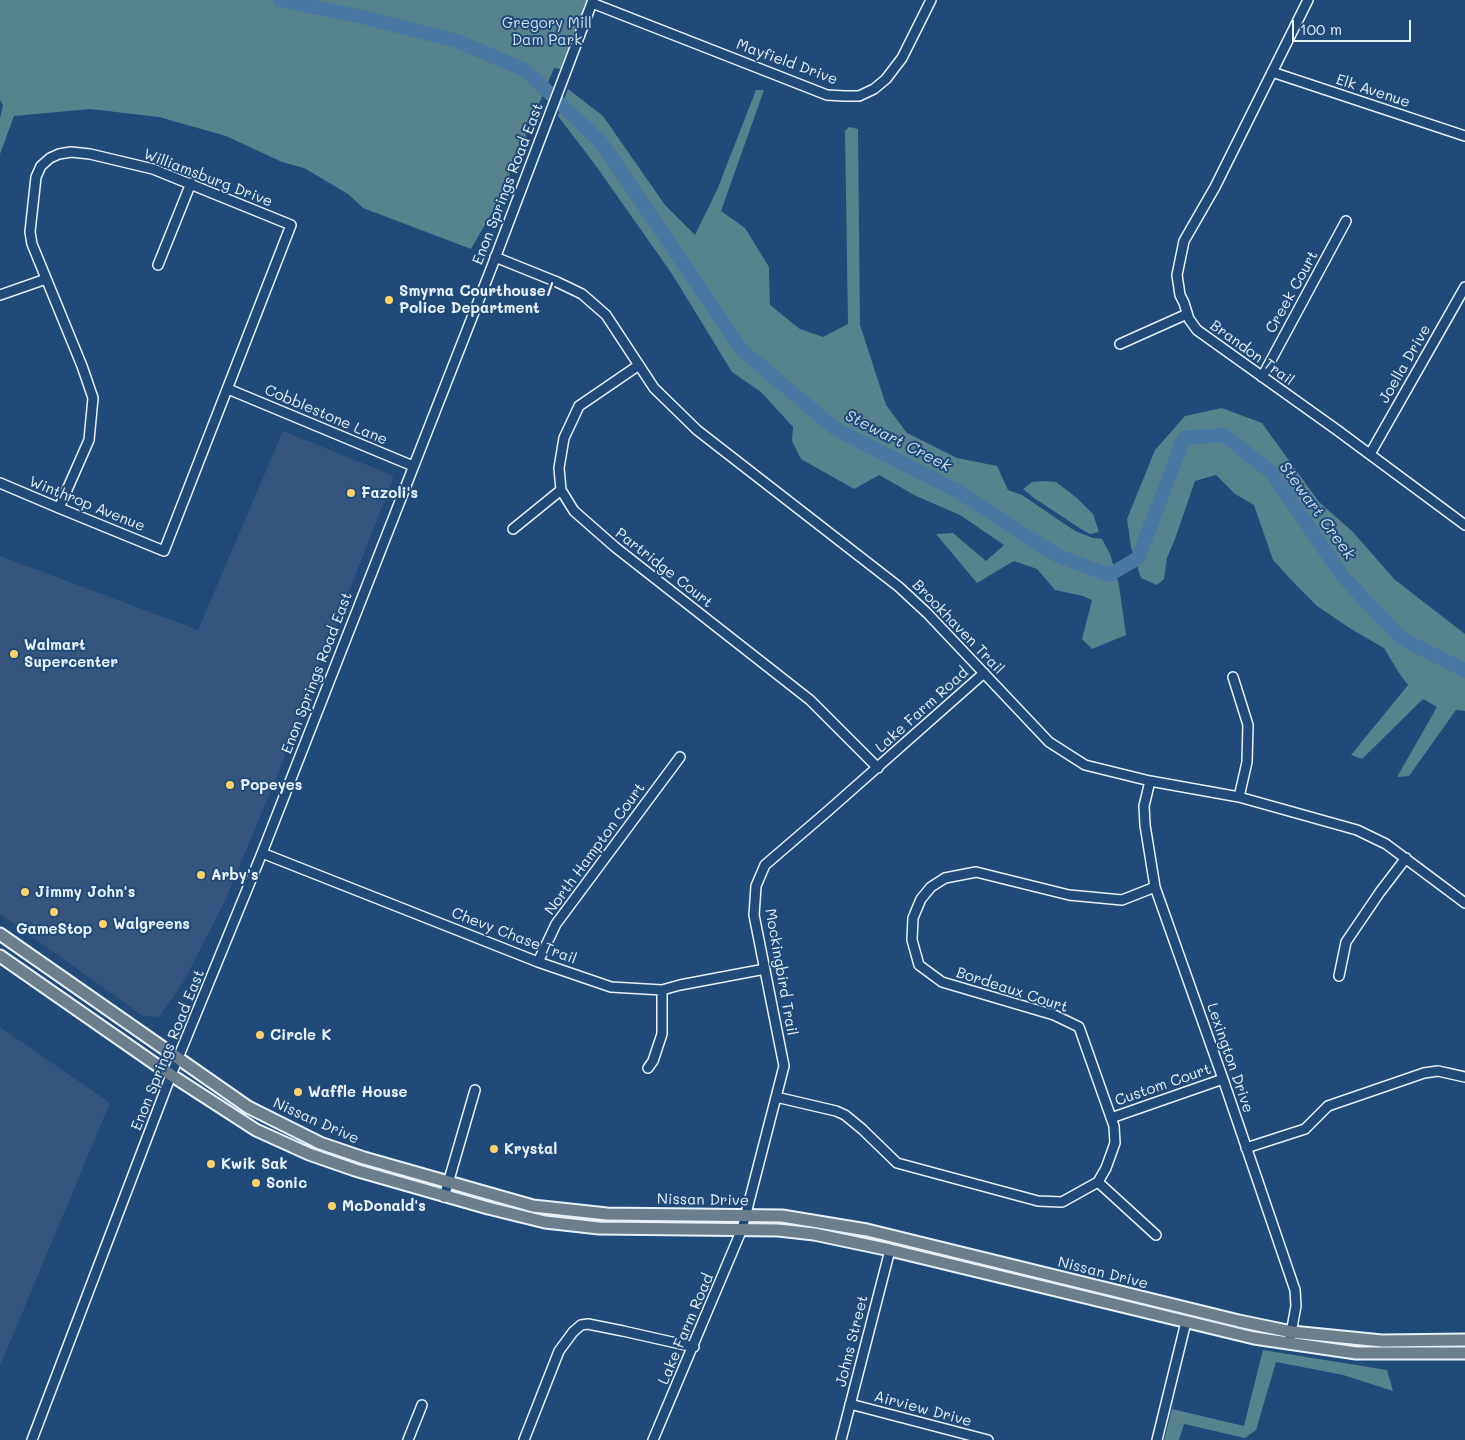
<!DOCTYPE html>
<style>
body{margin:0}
#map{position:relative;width:1465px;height:1440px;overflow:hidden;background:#1f4a7a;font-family:Mali,sans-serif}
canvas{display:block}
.scale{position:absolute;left:1292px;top:20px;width:119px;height:22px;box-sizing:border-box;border:2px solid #e8f1f8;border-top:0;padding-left:6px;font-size:15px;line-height:18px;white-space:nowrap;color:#e8f1f8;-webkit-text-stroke:4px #1f4a7a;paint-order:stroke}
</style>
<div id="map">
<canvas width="1465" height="1440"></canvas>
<div class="scale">100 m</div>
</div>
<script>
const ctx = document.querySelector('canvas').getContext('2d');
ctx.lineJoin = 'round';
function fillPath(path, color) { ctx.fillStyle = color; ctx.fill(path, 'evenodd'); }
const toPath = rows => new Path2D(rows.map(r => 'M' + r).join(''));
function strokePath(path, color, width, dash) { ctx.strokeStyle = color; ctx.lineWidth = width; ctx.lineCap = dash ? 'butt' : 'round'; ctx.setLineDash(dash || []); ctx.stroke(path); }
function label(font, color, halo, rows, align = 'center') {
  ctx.font = font + ' Mali,sans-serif'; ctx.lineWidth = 4; ctx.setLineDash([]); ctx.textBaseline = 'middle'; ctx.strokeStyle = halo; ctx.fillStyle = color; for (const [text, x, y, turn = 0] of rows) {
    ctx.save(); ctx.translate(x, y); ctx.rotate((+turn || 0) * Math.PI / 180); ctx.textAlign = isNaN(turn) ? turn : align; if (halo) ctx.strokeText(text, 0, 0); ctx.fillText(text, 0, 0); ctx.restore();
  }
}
const built = toPath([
 [283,431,394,476,281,766,225,901,184,981,159,1017,143,1016,0,914,0,556,198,630],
 [0,1027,110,1103,0,1366]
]);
const green = toPath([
 [0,0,593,0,566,70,554,68,498,202,471,249,363,208,348,194,304,168,282,162,226,136,159,117,90,109,14,116,0,154,0,118,3,105,0,100],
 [568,89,603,116,665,205,695,235,717,190,756,90,764,90,721,211,745,228,769,267,770,305,800,329,823,337,848,324,845,131,849,127,858,129,860,325,886,405,907,433,957,458,997,466,1008,490,1022,495,1075,531,1093,538,1102,539,1110,554,1119,585,1126,635,1092,649,1082,639,1092,600,1083,596,1055,590,1037,569,1014,561,977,583,936,534,953,533,986,561,1004,545,960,515,916,496,879,475,854,489,801,459,792,441,793,427,761,392,732,372,672,274,596,166,558,116],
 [1222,408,1262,423,1319,502,1353,532,1394,579,1465,634,1465,711,1456,710,1409,776,1397,777,1437,707,1423,699,1362,759,1351,755,1408,685,1399,673,1384,648,1351,629,1317,606,1296,585,1273,560,1254,505,1235,494,1216,475,1195,481,1175,539,1167,558,1164,579,1157,585,1141,578,1131,547,1127,519,1155,450,1185,416],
 [1044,481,1056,482,1077,498,1093,514,1099,532,1090,534,1081,529,1034,498,1023,489,1032,482],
 [1263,1350,1387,1370,1393,1391,1343,1375,1276,1362,1256,1430,1245,1438,1184,1424,1179,1440,1164,1440,1172,1409,1244,1426]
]);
const river = toPath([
 [280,0,362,17,457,41,525,70,601,142,741,349,834,428,957,491,1058,556,1109,575,1138,558,1184,438,1224,435,1272,473,1343,577,1401,638,1465,671]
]);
const minor = toPath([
 [1308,0,1215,187,1184,241,1177,275,1180,295,1184,303,1189,319,1197,330,1337,430,1465,525],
 [592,3,827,95,844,96,859,96,874,89,886,79,902,58,931,0],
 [1272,72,1465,136],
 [495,257,557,282,582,294,606,315,654,388,697,430,899,587,927,613,1049,742,1085,765,1150,781,1239,797,1357,830,1386,844,1465,903],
 [158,265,191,183],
 [0,295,46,279],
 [1120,344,1187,314],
 [639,365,579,406,564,438,559,468,561,490,574,511,615,547,810,700,878,768],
 [1262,377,1346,221],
 [228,389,413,466],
 [1370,454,1465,287],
 [0,483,59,508,164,551,291,225,153,169,90,154,71,152,59,154,50,158,41,166,36,177,30,232,32,244,82,366,93,398,89,440,59,508],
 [513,529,561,490],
 [1233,677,1248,725,1247,762,1239,797],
 [1150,781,1144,806,1145,825,1155,887,1223,1079,1295,1290,1296,1306,1289,1344],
 [262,853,538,962,611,987,662,990,680,985,765,969],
 [538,962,556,924,680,757],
 [1339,976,1346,942,1380,892,1406,858],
 [648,1068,653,1061,662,1034,662,990],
 [776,1097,836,1111,845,1115,862,1129,897,1163,1038,1201,1062,1202,1098,1182,1106,1168,1115,1143,1114,1126,1079,1027,1054,1015,942,982,919,965,912,940,913,918,921,899,931,887,945,878,976,872,1069,895,1122,900,1155,887],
 [1111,1118,1223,1079],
 [1246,1148,1305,1129,1328,1106,1424,1073,1438,1071,1465,1077],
 [1098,1182,1156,1235],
 [444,1197,475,1090],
 [850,1404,988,1440],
 [32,1440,171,1075,262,853,491,269,593,0],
 [408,1440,422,1405],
 [524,1440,559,1351,573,1332,581,1325,588,1324,623,1331,694,1347],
 [653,1440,742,1229,784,1066,754,915,756,886,765,865,829,810,984,673],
 [841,1440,890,1250],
 [1157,1440,1186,1322]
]);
const major = toPath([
 [0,934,248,1107,320,1143,364,1158,533,1206,607,1214,782,1216,867,1230,1239,1321,1292,1332,1382,1341,1465,1340],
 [0,956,171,1075,256,1130,309,1154,355,1170,488,1208,545,1222,599,1228,778,1230,814,1234,890,1250,1254,1338,1356,1353,1465,1353]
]);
const markers = [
 [389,300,5,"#ffd166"],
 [351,493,5,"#ffd166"],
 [14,654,5,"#ffd166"],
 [230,785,5,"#ffd166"],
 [201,875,5,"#ffd166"],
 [25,892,5,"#ffd166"],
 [54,912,5,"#ffd166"],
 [103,924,5,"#ffd166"],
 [260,1035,5,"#ffd166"],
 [298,1092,5,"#ffd166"],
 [494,1149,5,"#ffd166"],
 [211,1164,5,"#ffd166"],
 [256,1183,5,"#ffd166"],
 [332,1206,5,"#ffd166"]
];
const parkNames = [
 ["Gregory Mill",547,23],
 ["Dam Park",547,40]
];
const streetNames = [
 ["Mayfield Drive",787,62,20],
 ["Elk Avenue",1373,91,18],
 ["Williamsburg Drive",208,178,21],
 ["Enon Springs Road East",508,184,-69],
 ["Creek Court",1292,292,-61],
 ["Brandon Trail",1252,353,36],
 ["Joella Drive",1405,364,-60],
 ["Cobblestone Lane",326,415,23],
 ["Winthrop Avenue",87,504,22],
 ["Partridge Court",664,568,38],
 ["Brookhaven Trail",958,627,46],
 ["Enon Springs Road East",317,673,-69],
 ["Lake Farm Road",922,710,-42],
 ["North Hampton Court",595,849,-54],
 ["Chevy Chase Trail",514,936,21],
 ["Mockingbird Trail",781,972,80],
 ["Bordeaux Court",1012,990,18],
 ["Enon Springs Road East",168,1050,-68],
 ["Lexington Drive",1230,1058,71],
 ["Custom Court",1163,1085,-19],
 ["Nissan Drive",316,1121,24],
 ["Nissan Drive",703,1200,1],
 ["Nissan Drive",1103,1273,14],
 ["Lake Farm Road",686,1329,-67],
 ["Johns Street",852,1341,-76],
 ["Airview Drive",923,1409,15]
];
const poiNames = [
 ["Smyrna Courthouse/",399,291],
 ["Police Department",399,308],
 ["Fazoli's",361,493],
 ["Walmart",24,645],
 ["Supercenter",24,662],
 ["Popeyes",240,785],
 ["Arby's",211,875],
 ["Jimmy John's",35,892],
 ["Walgreens",113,924],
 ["GameStop",54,929,"center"],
 ["Circle K",270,1035],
 ["Waffle House",308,1092],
 ["Krystal",504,1149],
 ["Kwik Sak",221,1164],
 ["Sonic",266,1183],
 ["McDonald's",342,1206]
];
const waterNames = [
 ["Stewart Creek",898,441,27],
 ["Stewart Creek",1317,511,54]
];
fillPath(built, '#35557e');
fillPath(green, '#56838c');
strokePath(river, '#4879a5', 14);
strokePath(minor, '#e8f1f8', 12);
strokePath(major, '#e8f1f8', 15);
strokePath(minor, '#1f4a7a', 9);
strokePath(major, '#6c7d8b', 11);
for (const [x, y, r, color] of markers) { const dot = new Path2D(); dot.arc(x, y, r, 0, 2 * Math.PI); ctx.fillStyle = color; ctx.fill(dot); strokePath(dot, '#1f4a7a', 2); }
label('15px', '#d2e0e8', '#1f4a7a', parkNames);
label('15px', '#e8f1f8', '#1f4a7a', streetNames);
label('bold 15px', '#e8f1f8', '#1f4a7a', poiNames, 'left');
label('italic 16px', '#d0dfec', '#1f4a7a', waterNames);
</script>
